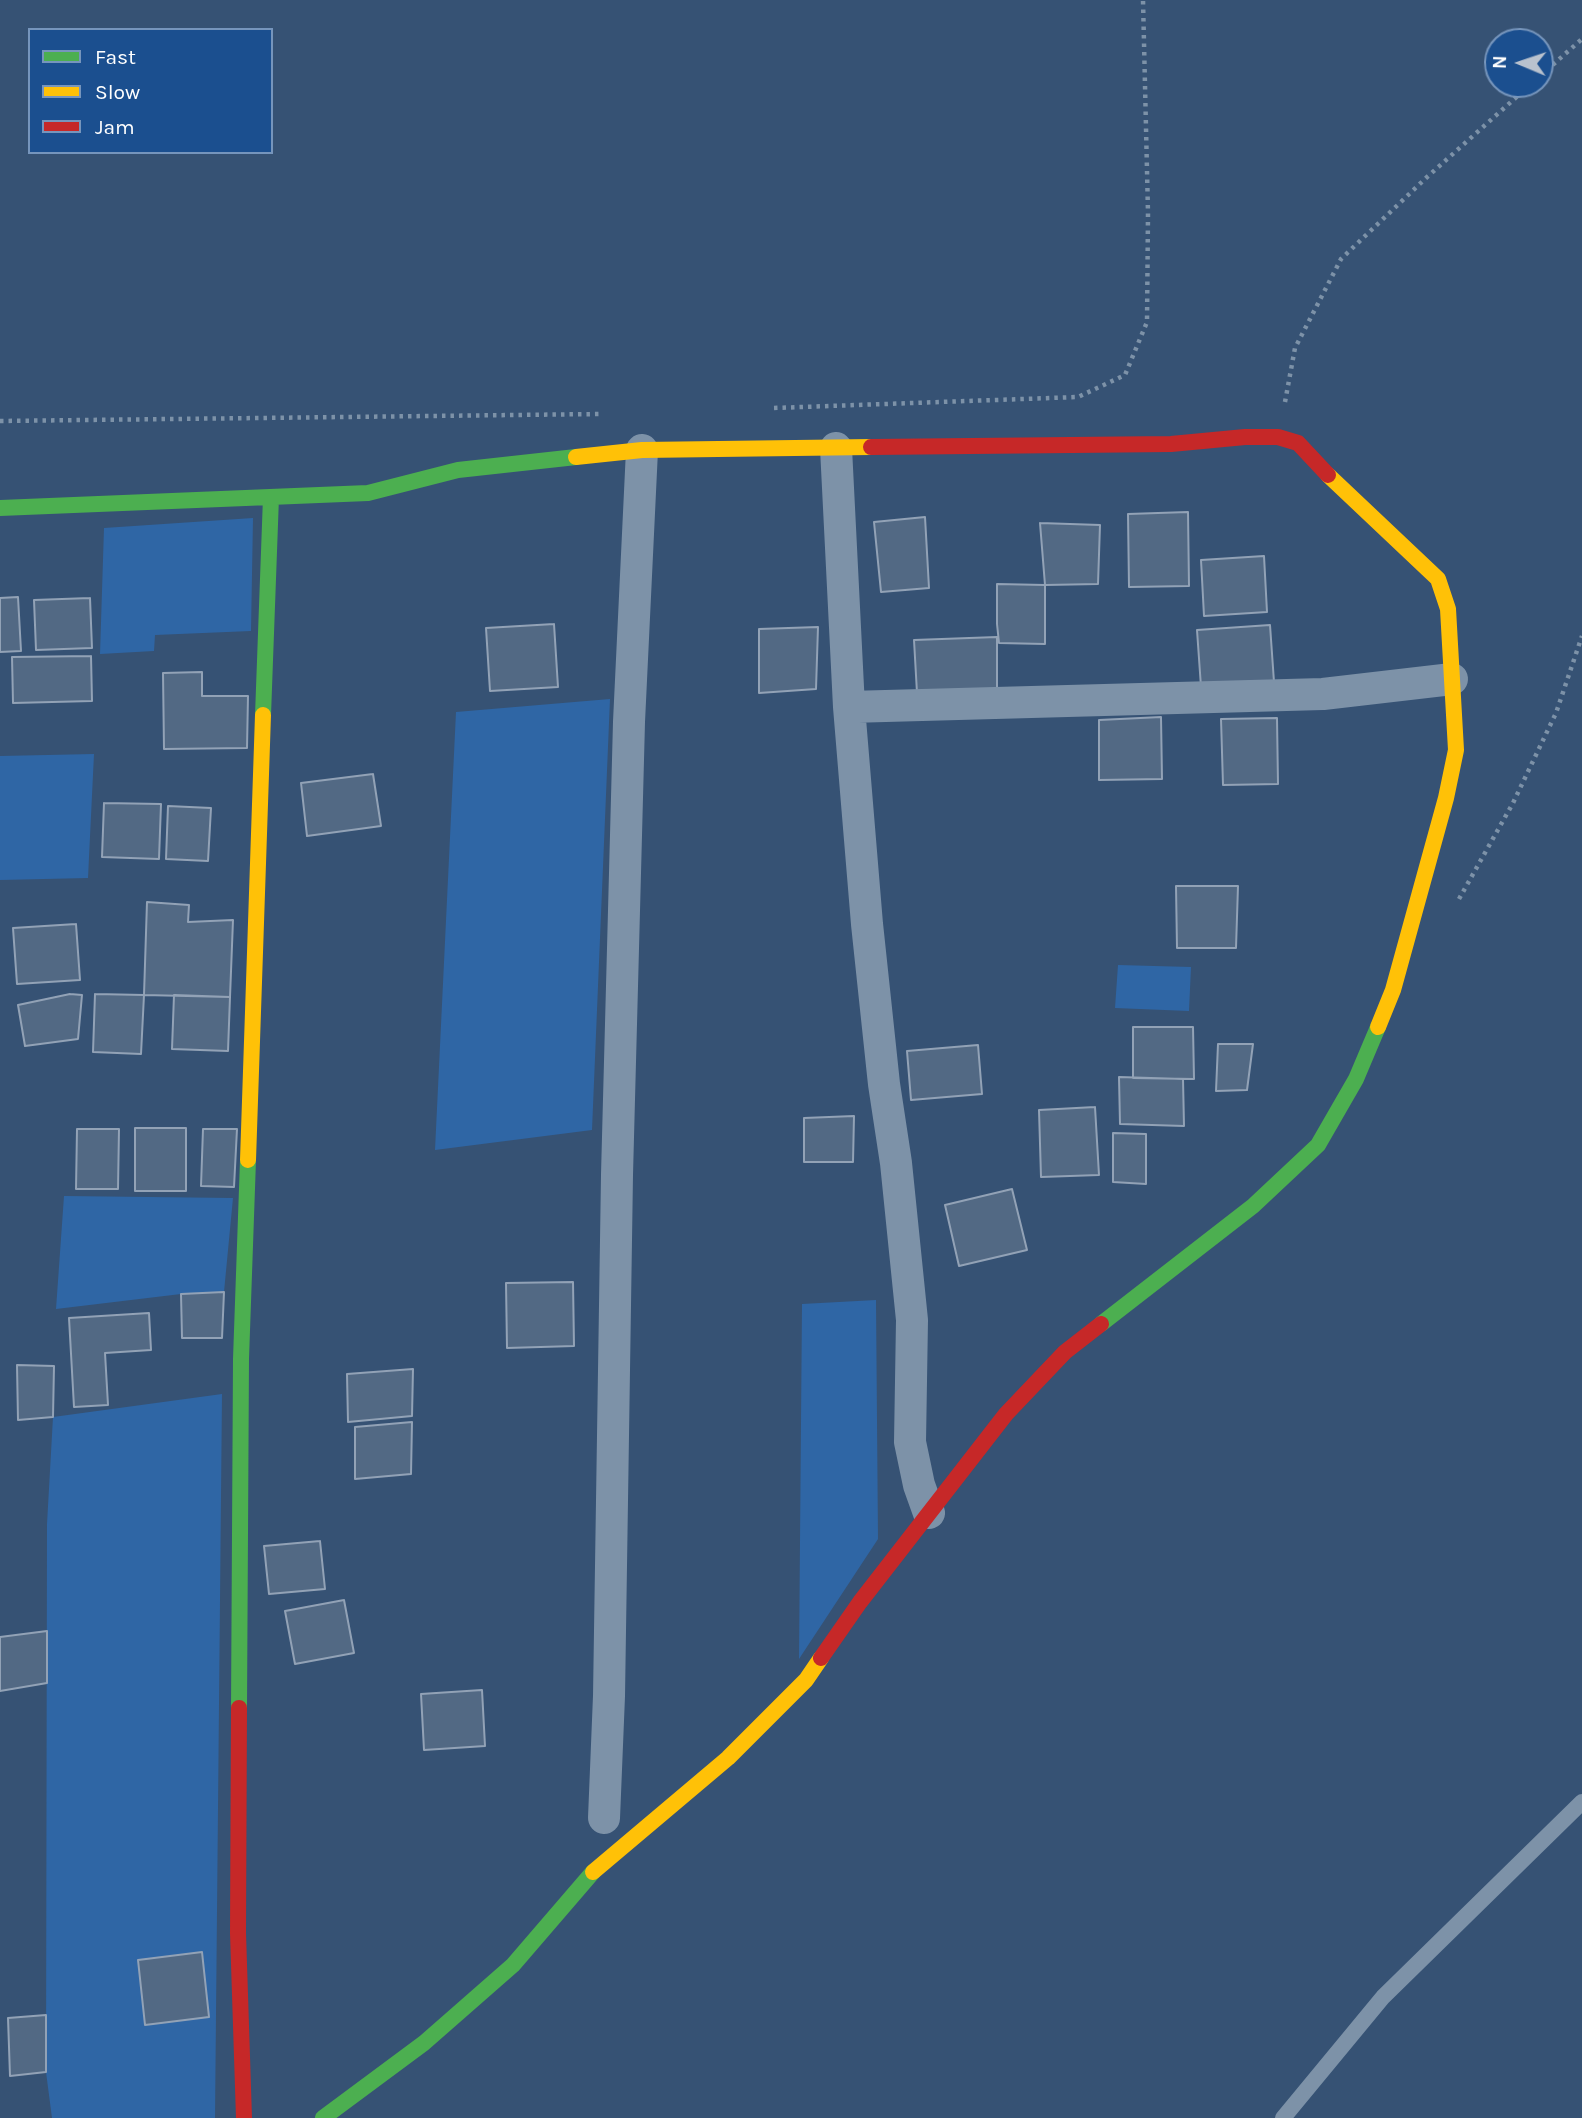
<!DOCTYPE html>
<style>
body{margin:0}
#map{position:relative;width:1582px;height:2118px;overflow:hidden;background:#365274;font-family:Karla,sans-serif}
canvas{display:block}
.legend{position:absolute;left:28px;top:28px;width:245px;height:126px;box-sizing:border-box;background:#1b4f8f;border:2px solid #7695bc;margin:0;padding:9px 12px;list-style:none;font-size:21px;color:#fff}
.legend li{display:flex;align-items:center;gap:14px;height:35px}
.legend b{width:35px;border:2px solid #7695bc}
.north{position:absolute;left:1484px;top:28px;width:70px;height:70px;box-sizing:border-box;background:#1b4f8f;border:2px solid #7695bc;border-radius:50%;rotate:272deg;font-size:19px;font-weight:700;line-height:28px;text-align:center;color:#fff}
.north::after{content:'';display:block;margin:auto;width:24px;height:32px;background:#b9c2ce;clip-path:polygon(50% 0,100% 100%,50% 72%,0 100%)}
</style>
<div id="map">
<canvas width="1582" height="2118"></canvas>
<ul class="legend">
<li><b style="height:9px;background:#4caf50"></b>Fast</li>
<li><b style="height:9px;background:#ffc107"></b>Slow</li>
<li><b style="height:9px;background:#c62828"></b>Jam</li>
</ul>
<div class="north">N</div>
</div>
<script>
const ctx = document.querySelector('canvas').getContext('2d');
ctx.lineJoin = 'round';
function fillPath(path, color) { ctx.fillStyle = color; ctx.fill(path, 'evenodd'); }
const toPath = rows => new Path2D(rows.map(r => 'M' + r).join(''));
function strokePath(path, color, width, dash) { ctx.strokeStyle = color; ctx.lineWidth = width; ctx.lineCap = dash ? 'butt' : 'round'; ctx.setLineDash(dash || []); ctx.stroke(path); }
const green = toPath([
 [253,518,251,631,155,635,154,651,100,654,104,528],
 [610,699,592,1130,435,1150,456,712],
 [94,754,88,878,0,880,0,756],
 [1118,965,1191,967,1189,1011,1115,1008],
 [64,1196,233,1198,224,1292,181,1294,56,1309],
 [876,1300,878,1539,799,1659,802,1304],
 [222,1394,215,2118,52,2118,46,2072,47,1524,53,1417]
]);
const building = toPath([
 [1188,512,1189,586,1129,587,1128,514,1188,512],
 [925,517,929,588,881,592,874,522,925,517],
 [1040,523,1100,525,1098,584,1045,585,1040,523],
 [1264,556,1267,612,1204,616,1201,560,1264,556],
 [997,584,1045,585,1045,644,999,643,997,624,997,584],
 [18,597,21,651,0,652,0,598,18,597],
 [90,598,92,648,36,650,34,600,90,598],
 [554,624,558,687,490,691,486,628,554,624],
 [1270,625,1274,682,1201,687,1197,630,1270,625],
 [818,627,816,689,759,693,759,629,818,627],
 [997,637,997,692,917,693,914,640,997,637],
 [91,656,92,701,13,703,12,657,91,656],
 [202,672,202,696,248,696,247,748,164,749,163,673,202,672],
 [1161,717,1162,779,1099,780,1099,720,1161,717],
 [1277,718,1278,784,1223,785,1221,719,1277,718],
 [373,774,381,826,307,836,301,783,373,774],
 [104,803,161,804,159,859,102,857,104,803],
 [168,806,211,808,208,861,166,859,168,806],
 [1176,886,1238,886,1236,948,1177,948,1176,886],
 [147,902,189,905,188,922,233,920,230,997,144,995,147,902],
 [76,924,80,980,17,984,13,928,76,924],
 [70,994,82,995,78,1039,25,1046,18,1005,70,994],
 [95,994,144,995,141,1054,93,1052,95,994],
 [174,995,230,997,228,1051,172,1049,174,995],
 [1133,1027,1193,1027,1194,1079,1133,1078,1133,1027],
 [1218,1044,1253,1044,1247,1090,1216,1091,1218,1044],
 [978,1045,982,1094,911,1100,907,1051,978,1045],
 [1119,1077,1183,1079,1184,1126,1120,1124,1119,1077],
 [1095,1107,1099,1175,1041,1177,1039,1110,1095,1107],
 [854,1116,853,1162,804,1162,804,1118,854,1116],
 [135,1128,186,1128,186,1191,135,1191,135,1128],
 [77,1129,119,1129,118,1189,76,1189,77,1129],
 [203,1129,237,1129,234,1187,201,1186,203,1129],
 [1113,1133,1146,1134,1146,1184,1113,1182,1113,1133],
 [1012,1189,1027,1250,959,1266,945,1205,1012,1189],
 [573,1282,574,1346,507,1348,506,1283,573,1282],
 [224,1292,222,1338,182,1338,181,1294,224,1292],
 [149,1313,151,1350,105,1353,108,1405,74,1407,69,1318,149,1313],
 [17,1365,54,1366,53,1417,18,1420,17,1365],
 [413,1369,412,1416,348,1422,347,1374,413,1369],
 [412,1422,411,1474,355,1479,355,1427,412,1422],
 [320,1541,325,1589,269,1594,264,1546,320,1541],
 [344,1600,354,1653,295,1664,285,1611,344,1600],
 [47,1631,47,1683,0,1691,0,1637,47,1631],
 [482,1690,485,1746,424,1750,421,1694,482,1690],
 [202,1952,209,2017,145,2025,138,1960,202,1952],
 [46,2015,46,2072,10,2076,8,2018,46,2015]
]);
const path = toPath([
 [1540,76,1582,39],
 [1285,402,1295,348,1341,259,1426,178,1531,84],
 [774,408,1078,397,1125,375,1147,322,1148,213,1143,0],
 [0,421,601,414],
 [1459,899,1513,803,1556,713,1582,636]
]);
const lane = toPath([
 [1283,2118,1383,1997,1582,1802]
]);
const street = toPath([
 [836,448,849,707,867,924,884,1084,896,1163,912,1320,910,1442,919,1485,929,1513],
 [849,707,1323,694,1452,679],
 [604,1818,609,1696,617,1175,629,722,642,450]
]);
const fast = toPath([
 [0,508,368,493,458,470,576,457],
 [263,715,271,497],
 [1101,1324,1253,1206,1318,1145,1356,1079,1378,1027],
 [239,1708,241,1359,248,1160],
 [323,2118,424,2043,513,1965,593,1872]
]);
const slow = toPath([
 [576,457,642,450,871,447],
 [1328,475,1438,579,1448,609,1456,750,1446,798,1393,990,1378,1027],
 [248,1160,263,715],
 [593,1872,728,1758,806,1680,821,1658]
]);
const jam = toPath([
 [871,447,1171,444,1245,437,1278,437,1298,443,1328,475],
 [821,1658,860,1602,1006,1414,1065,1352,1101,1324],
 [239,1708,238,1933,244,2118]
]);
fillPath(green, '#2f66a5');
fillPath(building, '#526984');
strokePath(building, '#92a2b6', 2);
strokePath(path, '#7d92a8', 4.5, [3.5, 5]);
strokePath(lane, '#7d92a8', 16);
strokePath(street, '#7d92a8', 32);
strokePath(fast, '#4caf50', 16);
strokePath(slow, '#ffc107', 16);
strokePath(jam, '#c62828', 16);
</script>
